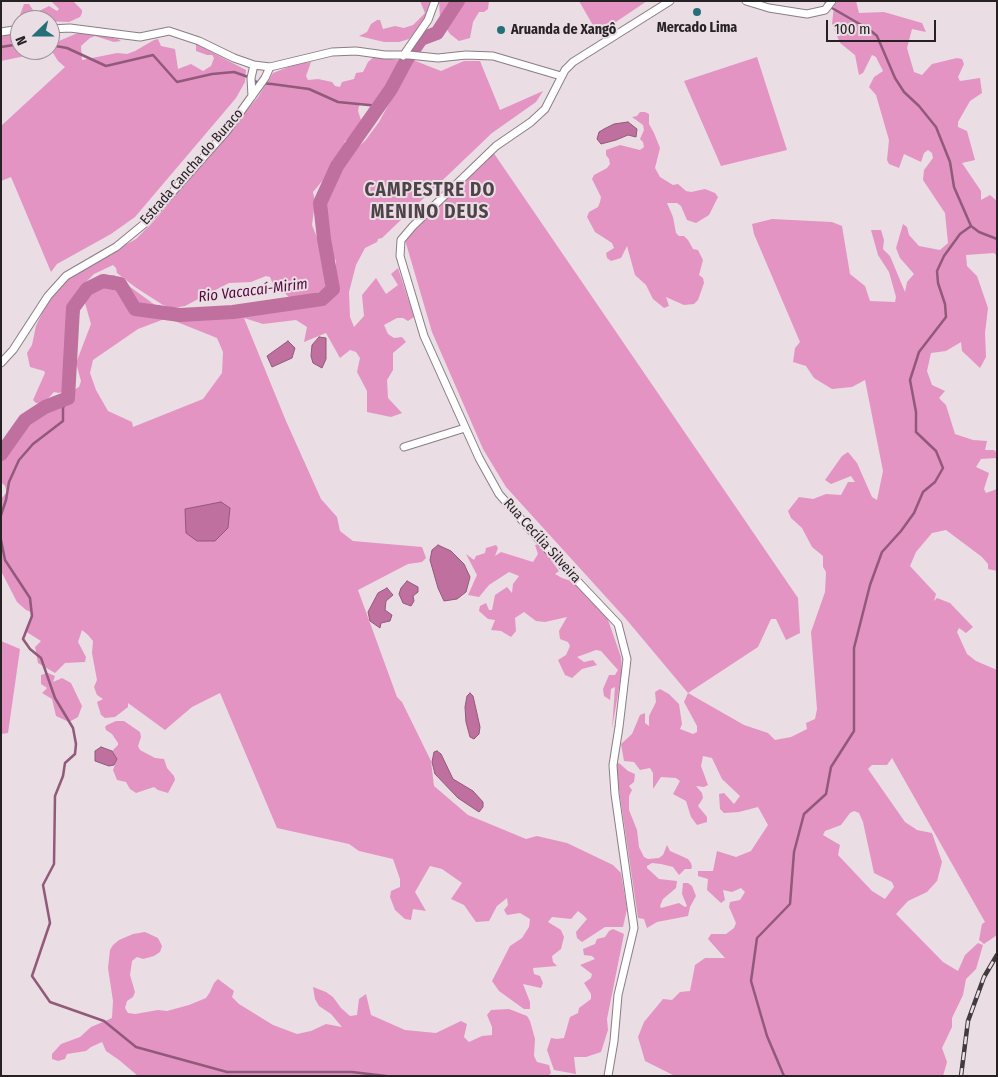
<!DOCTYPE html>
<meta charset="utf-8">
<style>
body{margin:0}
#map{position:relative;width:998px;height:1077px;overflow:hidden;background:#eadde4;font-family:"Fira Sans Condensed",sans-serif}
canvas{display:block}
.frame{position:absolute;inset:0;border:2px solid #262224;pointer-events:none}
.north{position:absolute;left:10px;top:10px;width:50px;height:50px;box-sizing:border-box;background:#eadde4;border:1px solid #9c9297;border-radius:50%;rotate:248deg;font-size:14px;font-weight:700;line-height:20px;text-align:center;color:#262224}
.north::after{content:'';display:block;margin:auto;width:18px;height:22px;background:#266f78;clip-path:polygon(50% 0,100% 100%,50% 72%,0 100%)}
.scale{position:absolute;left:826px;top:20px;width:110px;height:22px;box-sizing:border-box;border:2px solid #262224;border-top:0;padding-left:6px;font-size:15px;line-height:18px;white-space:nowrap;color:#262224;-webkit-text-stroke:4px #eadde4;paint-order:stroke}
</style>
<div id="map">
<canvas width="998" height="1077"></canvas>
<div class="frame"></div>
<div class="north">N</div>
<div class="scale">100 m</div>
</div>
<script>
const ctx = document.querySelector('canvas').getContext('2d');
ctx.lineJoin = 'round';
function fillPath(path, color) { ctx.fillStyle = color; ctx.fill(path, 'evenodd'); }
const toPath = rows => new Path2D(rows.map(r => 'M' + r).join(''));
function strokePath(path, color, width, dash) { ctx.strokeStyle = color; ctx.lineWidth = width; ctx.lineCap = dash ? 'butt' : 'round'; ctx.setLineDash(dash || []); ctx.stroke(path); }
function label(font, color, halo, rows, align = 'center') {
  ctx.font = font + ' "Fira Sans Condensed",sans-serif'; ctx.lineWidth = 4; ctx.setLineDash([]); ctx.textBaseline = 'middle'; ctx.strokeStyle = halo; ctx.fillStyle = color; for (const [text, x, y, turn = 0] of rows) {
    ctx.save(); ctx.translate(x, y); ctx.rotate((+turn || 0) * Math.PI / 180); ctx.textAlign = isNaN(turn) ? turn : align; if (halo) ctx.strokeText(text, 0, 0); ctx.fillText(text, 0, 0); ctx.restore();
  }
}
const green = toPath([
 [51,1,73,1,82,10,82,13,80,17,69,22,20,20,20,23,17,23,24,4,29,4,33,10,37,12,49,6,57,11,59,9],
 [420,1,431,1,430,12,409,39,399,42,384,42,359,36,367,32,371,24,377,20,380,20,383,29,395,26,404,28,413,25,425,13],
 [439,1,489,1,488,9,484,12,479,12,473,22,470,38,459,41,450,34,440,19],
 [579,1,647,1,598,34],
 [837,1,856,1,859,13,884,12,922,23,926,32,912,29,907,48,914,72,922,75,932,64,957,58,962,59,964,64,958,77,960,81,980,78,982,93,970,101,958,122,958,127,967,131,975,160,962,163,981,191,981,200,990,195,997,201,997,256,994,253,966,255,967,266,977,276,988,308,985,333,986,357,980,368,962,351,961,342,946,351,931,353,927,371,932,385,945,391,939,398,946,405,955,434,973,440,987,441,985,450,994,450,997,453,996,458,981,459,976,467,989,473,984,489,986,493,997,489,997,571,988,569,988,564,982,557,946,530,932,533,916,552,910,566,936,594,934,601,937,598,950,603,973,627,966,633,959,628,957,632,967,654,976,661,997,670,997,935,984,944,979,940,982,924,985,922,892,758,887,765,872,765,868,769,905,822,917,830,932,833,942,862,937,881,927,892,908,901,896,914,943,962,958,971,965,955,978,943,983,945,976,969,966,979,963,995,952,1018,952,1027,942,1048,947,1062,943,1076,675,1076,645,1061,638,1037,644,1022,663,999,672,1000,680,992,690,991,695,965,705,958,725,958,708,939,711,934,726,934,734,928,736,923,729,907,730,902,740,900,745,892,741,888,732,892,723,890,725,900,721,903,707,890,708,879,698,876,698,871,713,871,717,851,736,857,751,851,768,825,758,807,739,812,724,813,720,809,719,794,724,793,734,804,740,796,722,779,712,758,703,756,701,766,708,785,704,787,696,786,702,793,703,798,698,806,707,817,707,822,697,825,691,817,686,801,673,794,680,781,676,778,661,777,653,789,653,773,650,768,640,770,634,762,624,761,621,744,632,734,640,715,645,713,645,723,649,726,649,716,656,702,655,692,660,689,669,694,679,704,682,724,680,729,693,734,697,732,697,726,684,702,688,693,626,619,506,487,483,449,432,332,405,240,493,152,798,598,800,633,786,640,776,619,771,619,758,647,688,693,744,725,768,733,775,740,791,737,807,729,806,723,815,719,817,709,811,632,825,592,826,572,823,567,823,556,812,547,802,528,791,518,788,511,799,497,813,499,826,494,841,495,848,482,855,482,851,476,831,484,825,480,842,456,848,452,857,463,872,497,877,500,883,471,865,380,852,387,832,389,814,378,806,366,793,362,795,348,800,342,754,234,752,224,772,219,832,222,842,226,850,274,865,286,870,301,895,302,896,297,889,272,878,255,871,230,881,230,884,240,883,249,890,256,905,292,907,282,914,274,900,258,896,248,903,224,907,227,909,235,919,246,940,250,948,243,945,213,923,180,924,170,933,158,932,153,928,150,924,153,921,162,904,154,899,168,889,164,887,160,889,140,876,95,869,87,874,77,883,71,876,57,872,55,863,73,859,75,855,55,840,43,832,24,834,6],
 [854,811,859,813,863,822,874,873,892,882,894,887,885,899,872,891,838,855,840,845,823,835,825,831,841,825,850,813],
 [18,31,20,31,20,50,40,50,35,54,1,61,1,37],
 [80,32,118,39,121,41,114,42,95,36,90,38,81,46,82,60,117,53,127,54,135,51,154,40,158,39,161,46,175,49,178,69,191,64,203,71,211,66,214,58,212,55,207,55,196,51,196,44,246,70,245,82,236,98,135,217,111,234,57,264,51,272,11,177,1,181,1,126,65,67,58,61,53,53,53,48,59,41],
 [375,56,402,61,389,78,386,91,379,101,375,105,361,104,359,106,358,111,361,120,357,133,344,142,349,145,346,152,333,160,323,180,313,192,315,202,312,225,325,257,328,275,326,288,319,292,299,298,289,297,272,282,270,277,266,276,251,282,229,283,185,306,173,308,163,305,135,287,117,273,116,268,113,265,94,274,85,283,79,305,80,312,75,325,77,337,73,364,75,383,70,389,59,393,54,392,44,403,36,403,33,400,45,373,44,371,30,367,27,353,32,345,36,326,42,313,50,299,65,282,76,272,136,239,153,222,258,97,273,73,296,64,311,62,306,76,308,80,318,79,332,82,335,86,340,87,342,82,354,79,356,73,363,72,368,62],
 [757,57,787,150,721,166,684,81],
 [413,60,441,71,464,61,480,61,500,110,543,91,536,102,492,133,382,238,378,239,377,242,365,248,356,265,349,292,350,317,354,327,364,316,362,295,376,278,386,294,398,285,391,274,398,268,414,317,408,321,403,318,397,318,384,325,388,334,394,338,402,337,406,342,393,353,393,370,387,380,388,398,402,413,391,417,367,412,367,391,357,372,360,358,356,352,350,350,340,358,326,333,304,342,307,327,296,320,263,324,244,318,286,421,321,499,337,517,340,531,353,541,422,547,426,558,422,562,408,564,358,590,397,697,402,702,431,761,434,786,468,815,526,839,537,836,567,843,613,865,621,873,627,909,623,927,605,927,582,942,577,938,576,932,587,919,583,915,578,911,571,919,552,917,548,922,561,930,564,937,561,949,552,956,553,962,557,966,533,968,534,974,540,976,543,983,541,988,523,984,530,1002,530,1009,524,1009,499,991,492,981,510,946,522,938,529,927,530,919,520,913,507,915,504,910,508,905,507,898,497,906,489,921,476,922,464,905,451,899,462,883,442,869,430,866,415,892,426,911,413,909,411,920,405,919,395,910,390,897,391,891,400,887,400,879,393,859,359,851,349,844,277,828,220,693,192,707,165,730,128,703,128,707,115,717,105,718,101,715,97,702,103,699,97,695,94,687,97,680,92,653,93,641,88,635,82,630,78,642,86,657,85,662,65,663,55,673,38,663,35,647,41,641,25,631,33,613,26,610,17,602,1,571,1,499,7,492,5,486,1,482,1,454,7,444,40,408,79,387,81,381,76,363,91,324,85,303,89,291,102,277,114,275,159,308,182,312,203,309,223,313,235,306,280,304,331,295,336,289,336,261,326,243,321,197,337,161,343,160,365,141,379,122],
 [167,318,217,338,223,352,222,373,203,399,133,427,132,422,108,411,96,390,90,373,93,360,138,329],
 [640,112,645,112,649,114,649,124,654,133,660,148,655,168,660,177,673,185,678,184,686,191,691,192,705,189,715,193,718,197,709,215,696,223,687,220,681,206,677,203,667,203,673,217,676,233,679,236,684,236,688,240,693,249,698,250,703,260,699,275,703,278,704,283,698,300,694,304,684,305,666,297,669,306,664,308,653,299,646,285,635,275,627,246,621,258,611,261,607,258,606,253,614,248,612,243,595,232,587,217,589,212,598,207,600,202,601,197,592,179,594,175,607,168,610,164,609,159,606,155,606,150,620,145,640,150,644,147,643,142,640,139,644,130,643,125,632,117,637,116],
 [539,544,559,571,555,574,562,578,574,582,607,617,621,657,622,670,612,729,615,687,611,689,610,700,604,696,603,689,609,675,615,675,618,670,601,651,596,650,577,657,584,662,593,660,597,665,582,669,572,678,565,675,558,660,566,655,570,646,568,642,560,639,559,631,567,617,545,622,536,621,524,612,515,618,516,631,511,637,501,631,491,630,495,620,488,619,479,611,480,606,486,603,489,610,492,610,495,595,507,587,512,593,513,584,519,576,509,572,489,585,479,597,468,595,477,575,466,554,474,560,476,556,485,553,486,548,496,545,498,548,495,556,501,552,533,562,538,554,535,545],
 [1,641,20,649,8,733,1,734],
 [48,673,55,676,53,682,62,678,71,683,82,706,78,717,69,722,56,716,52,699,42,693,47,688,41,684,41,675],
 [116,721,124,721,140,732,141,737,138,746,140,750,155,758,164,759,167,768,174,776,175,780,168,793,158,790,154,787,136,793,130,789,126,782,117,780,113,770,117,759,112,751,118,745,118,743,112,734,106,730,105,727,107,725],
 [619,763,628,771,635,774,634,782,629,786,632,790,629,796,629,810,637,830,639,847,644,857,648,859,659,858,663,855,667,845,670,851,688,859,691,863,692,867,691,869,685,869,679,875,673,867,661,864,652,863,647,866,647,868,659,879,677,881,676,888,663,899,660,906,661,908,679,903,685,907,687,906,682,894,683,883,688,883,692,886,696,896,690,907,688,916,657,922,647,928,644,919,638,918,616,769,617,764],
 [613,929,624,934,607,1019,608,1030,601,1052,586,1057,574,1057,576,1074,554,1070,547,1050,551,1038,557,1039,564,1038,570,1017,578,1013,579,1008,591,999,591,994,584,983,591,978,592,974,580,965,595,959,592,956,584,955,583,949,595,944,597,939,605,937,609,931],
 [145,932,158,938,162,946,160,952,154,956,143,959,137,957,132,961,130,975,135,992,133,997,127,1001,125,1008,128,1013,135,1014,158,1010,167,1011,189,1005,206,998,210,992,214,983,218,979,234,991,232,997,239,1004,273,1025,297,1034,311,1031,326,1024,342,1027,331,1014,319,1006,315,999,313,987,326,992,333,997,341,1008,350,1016,357,1015,359,999,366,994,371,1015,405,1030,436,1033,461,1021,467,1024,464,1037,469,1042,482,1036,492,1035,492,1027,487,1015,491,1010,509,1009,527,1016,530,1021,535,1039,534,1056,537,1062,549,1065,551,1073,548,1076,138,1076,119,1060,106,1051,102,1042,91,1047,86,1051,67,1054,65,1059,58,1061,52,1059,52,1054,61,1044,80,1037,91,1027,112,1018,113,1001,108,968,110,950,113,945,119,940,133,934]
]);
const water = toPath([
 [628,122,637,129,636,137,628,135,616,140,601,144,597,139,599,132,604,129,614,124,628,122],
 [319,337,326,338,326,359,322,368,313,363,311,356,312,345,319,337],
 [288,341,295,348,292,358,272,367,267,356,288,341],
 [221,502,230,508,228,528,215,541,197,541,186,533,185,509,221,502],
 [438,545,451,551,464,564,470,577,466,592,457,599,444,601,438,588,430,560,432,550,438,545],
 [407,581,418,587,418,592,413,596,414,601,411,606,403,603,399,594,401,588,407,581],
 [387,588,393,595,386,601,385,610,392,615,390,621,381,623,380,628,370,621,368,612,378,593,387,588],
 [470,693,473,696,480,727,479,734,474,739,470,737,466,722,465,707,467,696,470,693],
 [101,747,112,751,117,759,114,765,109,766,95,761,95,751,101,747],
 [437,751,441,754,453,779,473,791,483,802,483,807,479,812,458,798,435,774,432,762,434,752,437,751]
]);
const stream = toPath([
 [825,1,832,8,870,30,877,36,895,78,904,92,919,106,936,127,950,162,954,187,971,226,979,232,997,239],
 [50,45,67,48,106,66,153,55,177,82,212,74,234,72,251,78,258,83,272,84,309,89,338,102,379,106],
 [1,47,20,44],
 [1,515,6,500,9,482,19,460,33,444,63,421,63,408,68,398],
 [1,540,5,560,30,598,32,616,23,639,30,649,41,658,55,698,73,728,76,744,75,754,65,763,63,776,55,796,54,864,43,885,50,923,32,976,50,1002,104,1021,136,1047,227,1072,352,1072,386,1076],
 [784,1076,767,1036,751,981,757,938,790,904,794,852,804,814,826,794,831,767,854,731,854,648,870,585,882,552,901,531,914,513,923,492,935,482,943,468,936,451,916,432,916,412,910,380,919,352,946,317,945,304,938,283,937,271,944,256,960,234,971,226]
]);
const river = toPath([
 [1,454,25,420,45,407,68,398,73,308,87,289,103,281,120,284,135,309,180,315,233,312,322,299,333,289,324,239,320,203,337,166,391,89,407,59,421,39,437,33,458,1]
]);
const street = toPath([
 [746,1,769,8,807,14,825,10,832,1],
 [50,29,70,28,140,37,169,31,199,41,234,58,254,65,270,67,332,52,356,51,385,55,409,55,438,58,466,55,493,56,561,76],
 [1,32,20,29],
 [403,56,428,20,435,1],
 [252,96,251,78,254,65],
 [1,363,13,350,48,296,66,276,116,247,144,224,226,132,265,78,270,67],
 [404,447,465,428],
 [608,1076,614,1041,618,995,634,928,615,794,613,765,619,727,627,659,618,624,548,550,499,494,479,458,424,336,400,256,401,240,413,226,496,146,531,122,545,109,565,70,573,62,670,1]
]);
const rail = toPath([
 [961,1076,968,1021,984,977,997,955]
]);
const markers = [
 [697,12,5,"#266f78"],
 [501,30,5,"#266f78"]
];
const poiNames = [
 ["Mercado Lima",697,28],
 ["Aruanda de Xangô",511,30,"left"]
];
const streetNames = [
 ["Estrada Cancha do Buraco",192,167,-49],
 ["Rua Cecília Silveira",542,541,48]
];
const waterNames = [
 ["Rio Vacacaí-Mirim",253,291,-7]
];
const districtNames = [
 ["CAMPESTRE DO",430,191],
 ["MENINO DEUS",430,213]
];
fillPath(green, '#e494c3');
fillPath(water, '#bf709f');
strokePath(water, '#91597a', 1);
strokePath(stream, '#91597a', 2.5);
strokePath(river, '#bf709f', 14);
strokePath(street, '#897e84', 9);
strokePath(street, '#fff', 7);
strokePath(rail, '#403b3d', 4.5);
strokePath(rail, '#eadde4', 2.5, [8]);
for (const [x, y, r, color] of markers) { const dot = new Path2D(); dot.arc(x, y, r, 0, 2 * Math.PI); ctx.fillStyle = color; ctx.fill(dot); strokePath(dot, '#eadde4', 2); }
label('bold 14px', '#262224', '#eadde4', poiNames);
label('14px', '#262224', '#eadde4', streetNames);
label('italic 15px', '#540b3e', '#eadde4', waterNames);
ctx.letterSpacing = '1px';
label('bold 19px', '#4d4348', '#eadde4', districtNames);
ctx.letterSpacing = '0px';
</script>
